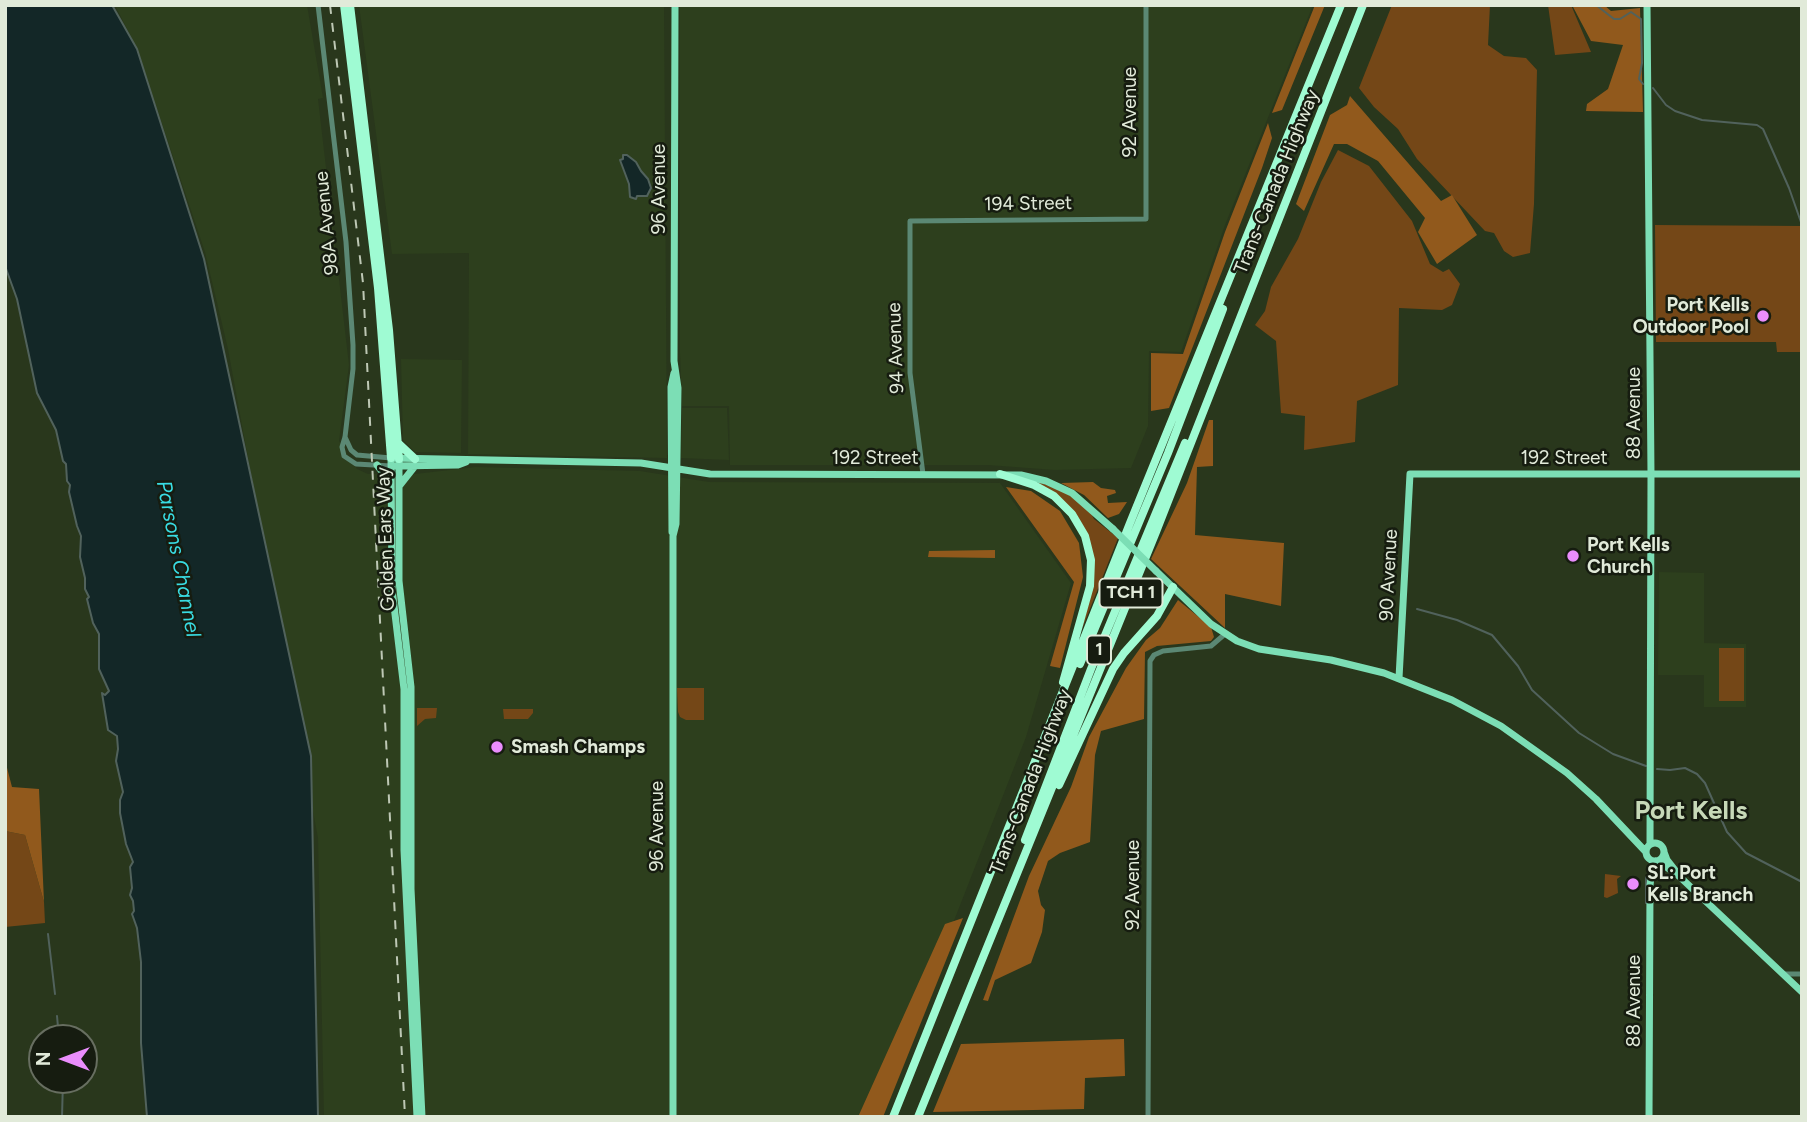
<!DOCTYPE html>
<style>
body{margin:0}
#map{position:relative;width:1807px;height:1122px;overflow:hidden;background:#29371c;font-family:Figtree,sans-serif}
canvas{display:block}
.frame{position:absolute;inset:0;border:7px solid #e1ead9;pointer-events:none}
.north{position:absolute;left:28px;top:1024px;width:70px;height:70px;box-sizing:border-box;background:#161c10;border:2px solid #676e60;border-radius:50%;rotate:270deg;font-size:19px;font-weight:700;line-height:28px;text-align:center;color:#e1ead9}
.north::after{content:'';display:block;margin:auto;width:24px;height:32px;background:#ea8dfc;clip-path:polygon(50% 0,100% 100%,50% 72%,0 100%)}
</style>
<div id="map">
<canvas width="1807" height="1122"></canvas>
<div class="frame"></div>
<div class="north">N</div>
</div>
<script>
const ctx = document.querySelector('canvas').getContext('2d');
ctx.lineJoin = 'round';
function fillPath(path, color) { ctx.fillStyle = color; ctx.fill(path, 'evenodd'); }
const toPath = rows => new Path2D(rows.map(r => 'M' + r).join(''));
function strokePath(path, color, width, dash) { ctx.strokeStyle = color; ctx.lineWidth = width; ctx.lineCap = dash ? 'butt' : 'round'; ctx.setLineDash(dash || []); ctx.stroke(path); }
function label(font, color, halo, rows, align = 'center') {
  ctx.font = font + ' Figtree,sans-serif'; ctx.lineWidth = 5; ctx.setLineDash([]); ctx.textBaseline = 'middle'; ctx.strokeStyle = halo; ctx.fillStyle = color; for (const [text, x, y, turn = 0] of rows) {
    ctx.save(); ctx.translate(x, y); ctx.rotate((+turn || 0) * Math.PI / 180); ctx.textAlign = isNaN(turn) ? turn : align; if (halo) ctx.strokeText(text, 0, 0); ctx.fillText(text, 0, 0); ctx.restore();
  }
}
const built = toPath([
 [115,5,307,5,323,98,318,99,349,365,339,441,357,469,368,474,415,474,476,467,640,471,709,482,1000,483,1071,583,1026,737,877,1117,324,1117,318,838,228,349,205,252,137,49],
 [359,5,664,5,667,458,468,454,469,253,392,254],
 [680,5,1313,5,1225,225,1181,352,1149,351,1148,426,1131,468,1055,470,988,465,730,465,729,406,682,406,680,353],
 [401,359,462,360,461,453,415,452,403,440],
 [682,408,727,408,729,460,681,458],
 [1659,572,1704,573,1704,643,1746,644,1746,707,1704,707,1704,675,1658,675]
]);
const green = toPath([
 [1392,5,1490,5,1488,45,1504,56,1526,58,1537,70,1534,204,1530,253,1513,257,1504,251,1494,233,1485,231,1417,159,1398,129,1374,107,1359,88],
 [1548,5,1571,5,1591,52,1555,55],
 [1338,150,1369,166,1412,221,1430,264,1443,272,1449,269,1460,284,1452,305,1442,310,1399,308,1398,385,1357,401,1355,442,1304,450,1305,416,1281,413,1276,341,1255,325,1265,311,1271,287,1298,239,1321,182],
 [1655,225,1802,226,1802,352,1777,352,1776,342,1656,342],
 [1039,482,1063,491,1088,508,1094,519,1118,538,1082,629,1093,586,1085,531,1039,486],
 [1719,648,1744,648,1744,701,1719,701],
 [677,688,704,688,704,720,686,720,680,717,678,712],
 [417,708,437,708,436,718,425,719,417,726],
 [503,709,533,709,533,713,528,719,504,719],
 [5,831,25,835,44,902,45,923,5,927],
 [1605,874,1621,876,1617,879,1618,893,1607,898,1604,897]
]);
const forest = toPath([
 [1315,5,1325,5,1282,110,1272,113],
 [1572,5,1604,5,1611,11,1640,8,1643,112,1586,111,1587,104,1608,89,1623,45,1591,41],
 [1350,96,1441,201,1452,195,1477,235,1437,264,1418,232,1425,218,1378,161,1347,144,1334,144,1304,211,1296,204,1330,115,1347,105],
 [1268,123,1272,138,1262,168,1169,408,1151,411,1151,353,1183,354,1225,232],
 [1209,420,1213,420,1213,466,1197,467,1195,535,1284,543,1281,606,1225,594,1225,628,1151,559,1187,483],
 [1093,482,1101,488,1115,490,1116,493,1107,496,1108,503,1127,502,1119,514,1108,518,1084,495,1061,483],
 [1006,487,1031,491,1060,511,1079,543,1083,577,1060,668,1050,666,1074,582],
 [995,550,995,558,928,557,929,551],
 [1178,600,1211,627,1214,637,1211,641,1157,646,1145,652,1144,719,1101,731,1095,755,1090,842,1060,853,1048,861,1038,891,1041,905,1045,910,1042,932,1031,963,995,980,988,1001,983,1000,1029,876,1071,787,1089,737,1126,668,1146,640,1160,628],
 [5,760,12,787,39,789,44,902,25,835,5,831],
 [963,918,883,1117,858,1117,945,924],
 [1124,1039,1125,1076,1085,1078,1084,1109,933,1112,961,1044]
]);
const water = toPath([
 [5,5,112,5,137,49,204,259,311,756,318,1117,147,1117,141,1043,141,962,137,928,132,914,134,911,133,901,130,895,132,888,130,867,133,862,126,844,120,813,120,800,123,792,116,761,118,749,117,736,108,730,102,693,105,695,109,691,99,669,99,634,93,623,87,599,89,597,85,589,85,578,80,557,81,536,77,526,69,492,70,485,67,481,66,464,63,461,56,430,37,393,17,299,5,266,5,5],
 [623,155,627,155,636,162,641,171,648,179,651,188,647,196,637,196,636,199,630,197,629,184,620,160,623,159,623,155]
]);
const stream = toPath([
 [1596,5,1614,19,1620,19,1631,12,1641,19,1642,63,1639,79,1643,84],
 [1653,88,1666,105,1675,111,1702,120,1757,125,1763,129,1789,188,1802,225],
 [1417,609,1457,620,1492,635,1518,666,1532,690,1579,733,1613,754,1646,766],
 [1657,769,1670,770,1685,768,1697,774,1705,783,1727,832,1746,853,1802,882],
 [1646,877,1646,903],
 [48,934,55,994],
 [57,1016,59,1038],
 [62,1117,63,1080]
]);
const minor = toPath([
 [318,5,346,242,353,345,353,369,345,437,342,447,344,456,356,464,391,466],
 [345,437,351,450,357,455,391,458],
 [923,474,910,373,910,221,1146,219,1146,5],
 [1784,974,1802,974],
 [1148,1117,1150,661,1154,655,1163,651,1211,646,1225,634]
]);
const major = toPath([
 [1647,5,1651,474,1650,843],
 [399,459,399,581,411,687,411,889,422,1117],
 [377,465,391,483],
 [394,466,458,465,466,462],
 [400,485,415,466],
 [672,532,671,387,674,373],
 [1156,571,1211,624,1237,641,1259,649,1331,660,1384,673,1452,700,1501,726,1567,773,1596,799,1646,852],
 [1399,678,1410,474,1802,474],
 '1646 852a9 9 0 1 1 18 0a9 9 0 1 1-18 0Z',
 [1664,852,1667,860,1678,874],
 [1658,861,1680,877,1802,992],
 [417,1117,404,850,404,689,392,589,391,458,641,463,710,474,1021,475,1046,481,1072,493,1113,529],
 [673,1117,673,536,676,524,678,388,674,361,675,5],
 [1649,1117,1650,885,1652,870,1656,861]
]);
const highway = toPath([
 [344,5,378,288,391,458],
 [350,5,389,330,399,459],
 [399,444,415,459],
 [1000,474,1034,485,1054,496,1072,514,1085,536,1091,560,1090,586,1063,682],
 [1080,664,1168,453,1223,309],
 [1059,785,1113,669,1124,653,1157,616,1173,587],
 [1025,840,1091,669,1185,443],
 [893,1117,1130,523,1341,5],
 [918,1117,1156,532,1363,5]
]);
const rail = toPath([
 [330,5,363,283,405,1117]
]);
const majorBridge = toPath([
 [1113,529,1156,571]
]);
const markers = [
 [1763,316,7,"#ea8dfc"],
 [1573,556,7,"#ea8dfc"],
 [497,747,7,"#ea8dfc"],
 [1633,884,7,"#ea8dfc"]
];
const shields = [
 [1131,593,63],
 [1099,650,24]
];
const shieldNames = [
 ["TCH 1",1131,593],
 ["1",1099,650]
];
const streetNames = [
 ["92 Avenue",1130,112,-90],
 ["Trans-Canada Highway",1277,182,-68],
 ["96 Avenue",659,189,-90],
 ["194 Street",1028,204,-1],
 ["98A Avenue",327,223,-96],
 ["94 Avenue",896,348,-92],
 ["88 Avenue",1634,413,-90],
 ["192 Street",875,458],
 ["192 Street",1564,458],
 ["Golden Ears Way",386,539,-92],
 ["90 Avenue",1389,575,-87],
 ["Trans-Canada Highway",1031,782,-69],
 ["96 Avenue",657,826,-90],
 ["92 Avenue",1133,885,-90],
 ["88 Avenue",1634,1001,-90]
];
const poiNames = [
 ["Port Kells",1749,305,"right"],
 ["Outdoor Pool",1749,327,"right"],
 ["Port Kells",1587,545],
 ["Church",1587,567],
 ["Smash Champs",511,747],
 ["SL: Port",1647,873],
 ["Kells Branch",1647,895]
];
const waterNames = [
 ["Parsons Channel",178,559,79]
];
const districtNames = [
 ["Port Kells",1691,811]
];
fillPath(built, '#2d3f1d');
fillPath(green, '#744717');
fillPath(forest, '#91591c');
fillPath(water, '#132727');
strokePath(water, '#51625c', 2);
strokePath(stream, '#51625c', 2);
strokePath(minor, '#5b8874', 5);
strokePath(major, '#7cdeb5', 7);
strokePath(highway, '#9ffbd3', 8);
strokePath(rail, '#bec8b5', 2, [9, 9]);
strokePath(majorBridge, '#7cdeb5', 7);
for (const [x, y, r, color] of markers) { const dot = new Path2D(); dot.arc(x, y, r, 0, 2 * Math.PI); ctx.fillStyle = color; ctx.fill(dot); strokePath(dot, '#161c10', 2.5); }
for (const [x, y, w] of shields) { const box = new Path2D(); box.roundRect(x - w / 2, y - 14.5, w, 29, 5); ctx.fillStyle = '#161c10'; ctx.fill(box); strokePath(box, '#e1ead9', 2); }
label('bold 18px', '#e1ead9', null, shieldNames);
label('19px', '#e1ead9', '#161c10', streetNames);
label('bold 19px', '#e1ead9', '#161c10', poiNames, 'left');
label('italic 21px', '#39dce2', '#161c10', waterNames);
label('bold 26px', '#c7d9b8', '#161c10', districtNames);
</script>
